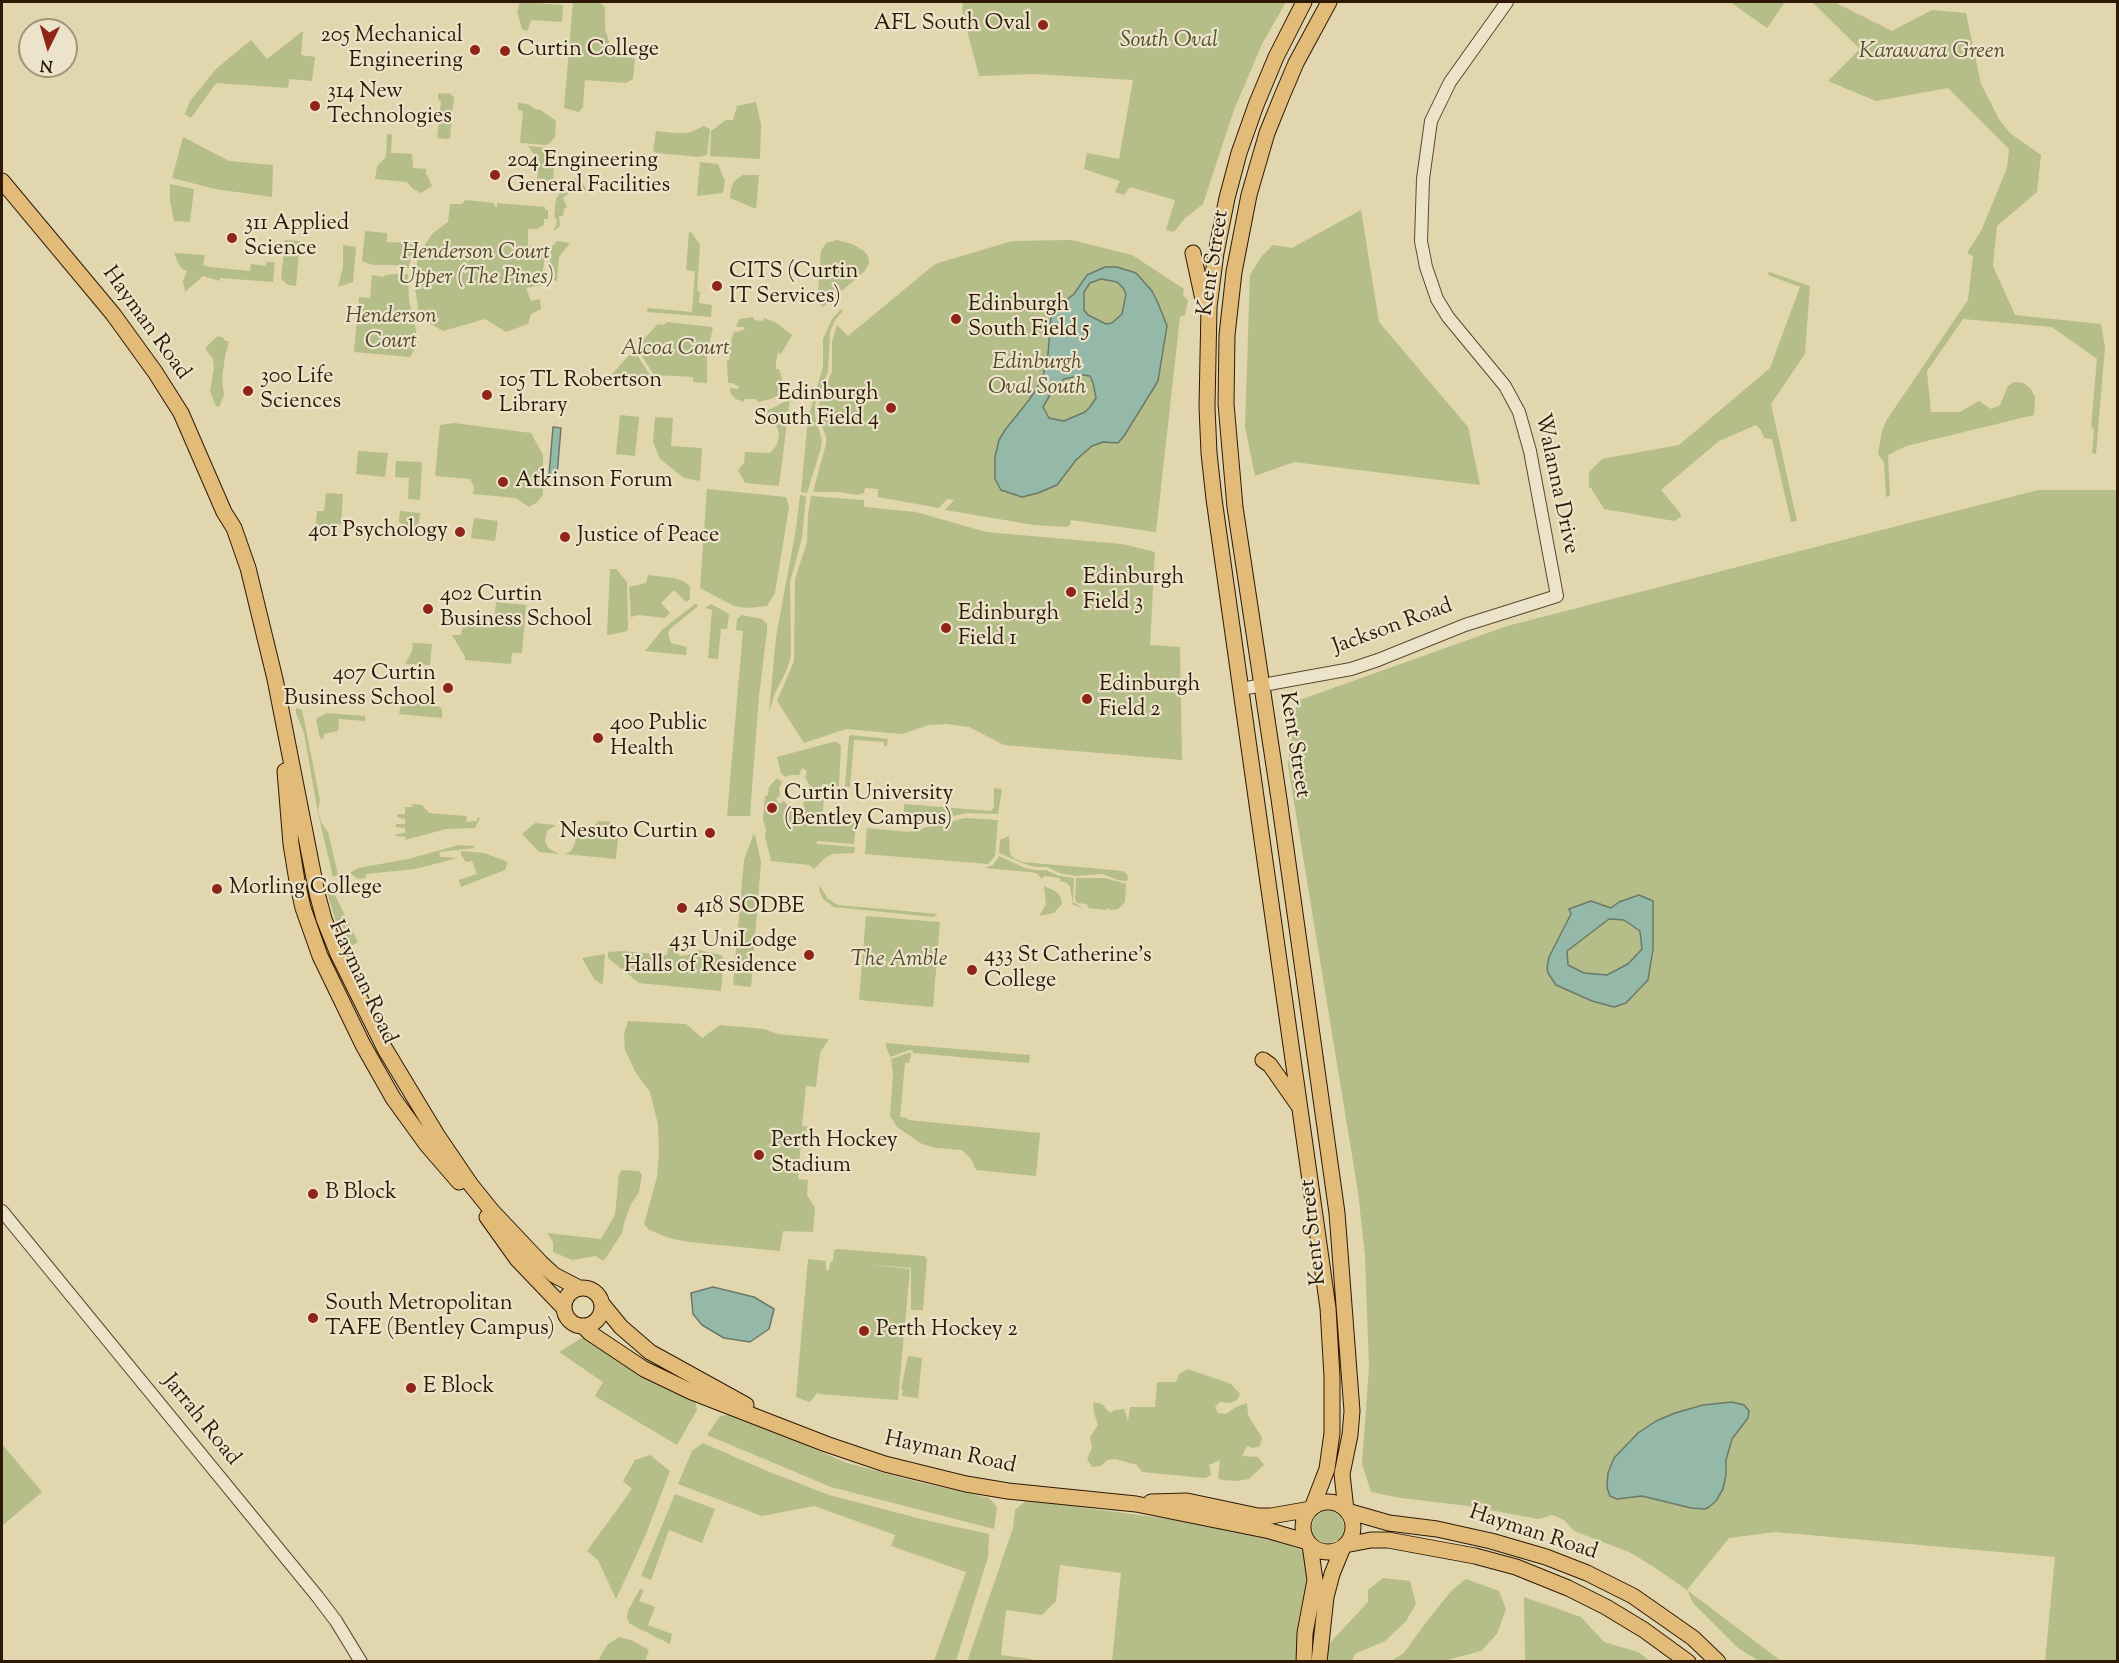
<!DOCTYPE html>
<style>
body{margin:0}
#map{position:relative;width:2119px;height:1663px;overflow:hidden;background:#e2d6ae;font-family:"Sorts Mill Goudy",serif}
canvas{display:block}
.frame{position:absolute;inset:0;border:3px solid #2e1906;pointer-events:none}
.north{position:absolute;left:18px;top:18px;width:60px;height:60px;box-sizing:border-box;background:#ece4ca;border:2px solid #a0937c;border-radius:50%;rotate:185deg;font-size:16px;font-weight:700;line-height:24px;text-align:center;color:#2e1906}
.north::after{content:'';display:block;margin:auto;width:21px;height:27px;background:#8f2418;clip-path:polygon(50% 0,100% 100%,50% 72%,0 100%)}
</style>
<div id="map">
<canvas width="2119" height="1663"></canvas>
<div class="frame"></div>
<div class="north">N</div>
</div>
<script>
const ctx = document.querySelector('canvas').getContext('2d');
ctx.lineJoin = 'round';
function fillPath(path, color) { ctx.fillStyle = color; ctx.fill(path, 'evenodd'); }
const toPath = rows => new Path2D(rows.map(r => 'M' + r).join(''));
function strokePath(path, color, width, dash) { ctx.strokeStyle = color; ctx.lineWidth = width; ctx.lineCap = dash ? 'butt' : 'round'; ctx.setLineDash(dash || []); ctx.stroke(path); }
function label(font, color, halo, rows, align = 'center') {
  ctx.font = font + ' "Sorts Mill Goudy",serif'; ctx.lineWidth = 4.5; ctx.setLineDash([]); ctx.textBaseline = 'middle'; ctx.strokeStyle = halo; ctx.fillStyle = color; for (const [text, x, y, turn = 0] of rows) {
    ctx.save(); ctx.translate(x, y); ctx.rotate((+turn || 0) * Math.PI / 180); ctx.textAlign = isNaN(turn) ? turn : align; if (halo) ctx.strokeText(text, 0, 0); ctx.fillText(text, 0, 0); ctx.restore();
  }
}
const green = toPath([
 [520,2,563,5,562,22,531,20,528,30,526,31,522,29,517,11],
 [573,2,599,2,605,7,605,29,610,45,615,53,635,59,633,79,626,83,585,80,583,107,579,112,564,108],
 [963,2,1286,2,1262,44,1234,110,1203,204,1184,219,1174,232,1166,230,1175,200,1130,187,1124,195,1115,192,1120,181,1084,169,1087,153,1119,159,1133,80,1035,74,979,76,962,11],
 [1730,2,1785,2,1767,28],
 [1812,2,1834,2,1892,31,1932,10,1966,13,1981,84,2000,121,2011,134,2041,155,2037,192,1997,226,1993,266,2015,315,2101,324,2105,347,2096,454,2092,453,2094,430,2091,427,2097,359,2052,327,1963,319,1927,371,1931,412,1960,412,1979,401,1991,409,2000,405,2008,386,2014,382,2024,383,2031,389,2035,397,2034,415,1906,446,1888,455,1890,496,1886,497,1884,462,1878,454,1882,431,1886,421,1968,300,1973,256,1967,253,1982,229,2007,168,2009,149,1948,88,1876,101,1828,81,1860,49],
 [303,31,301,55,315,57,312,81,289,79,288,88,216,83,191,118,185,114,190,101,216,69,251,40,267,59],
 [438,93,452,94,451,96,454,96,450,138,448,139,437,138,441,101,438,100],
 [756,102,761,124,760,159,710,156,711,131,726,120,733,120,737,106],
 [518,103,528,104,535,109,541,110,556,121,555,137,550,143,546,145,520,143,523,111,518,110],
 [704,126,710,129,707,155,699,157,657,153,653,151,656,131,674,133,688,133],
 [387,134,392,134,391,153,412,154,413,168,426,169,426,173,432,186,421,193,413,189,407,182,375,179,377,166,386,157],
 [183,137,229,161,273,165,272,197,215,189,172,178],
 [528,146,548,148,555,156,553,181,546,183,546,181,537,180,539,161],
 [700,162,718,164,725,181,723,193,697,196],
 [743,175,759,175,756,209,730,198,731,189,734,181],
 [580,177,587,191,570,192,563,198,567,207,564,209,563,216,559,216,560,226,553,231,556,225,557,220,554,217,556,198,559,195,560,184],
 [170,184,194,189,190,222,174,221,170,201],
 [465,200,494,203,494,206,497,207,497,203,545,207,545,210,548,210,548,219,544,219,544,225,537,229,528,229,528,246,537,247,545,255,541,285,526,288,531,301,540,299,541,309,531,314,528,324,506,332,485,319,443,331,429,323,429,320,423,320,419,315,415,288,416,267,419,253,433,233,448,222,450,204,462,204],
 [1361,210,1379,322,1468,427,1480,485,1294,462,1255,476,1245,427,1250,275,1261,257,1273,245,1292,248],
 [365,231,387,233,387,242,412,243,416,247,411,257,409,268,391,265,373,265,362,261],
 [689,232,692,233,700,245,697,291,700,292,699,303,712,305,711,317,647,312,648,308,692,312,695,271,686,270],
 [285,240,300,241,296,286,288,285,281,279],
 [837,240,852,244,864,251,868,256,869,263,865,271,823,307,820,304,818,292,821,251,826,243],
 [1071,240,1132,255,1184,289,1183,296,1188,300,1185,315,1180,317,1156,532,1071,520,1070,525,1067,527,1034,525,945,510,954,500,947,499,939,508,878,497,878,489,865,488,864,493,858,495,838,492,813,492,826,444,826,437,818,416,818,406,832,371,832,342,837,325,848,336,935,264,1012,241],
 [557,241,570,243,559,257,557,281,551,280,549,277,551,247],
 [343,245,356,247,353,282,338,287,343,267],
 [174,253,205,255,203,265,210,267,250,271,251,264,266,266,266,262,275,262,273,282,220,278,220,281,203,276,185,292,183,281,187,271,182,269,178,263],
 [1769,272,1810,286,1805,354,1771,404,1797,521,1791,522,1772,439,1764,438,1761,430,1756,425,1719,441,1661,490,1680,513,1681,517,1674,521,1604,509,1591,488,1589,488,1589,472,1602,459,1679,445,1770,368,1800,287,1768,275],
 [397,274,408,274,409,301,416,331,416,347,410,357,354,352,359,297,370,298,372,275,384,277,385,275],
 [841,309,843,311,835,320,830,332,828,372,815,405,815,416,822,440,821,448,807,493,801,492,808,418,823,367,823,339,832,319],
 [754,317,754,320,763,321,764,318,775,322,792,335,781,354,778,353,776,361,776,369,779,369,785,388,779,393,779,395,771,399,758,402,756,399,745,399,744,402,736,399,731,394,730,388,738,389,739,387,732,383,728,383,727,360,729,360,730,354,728,353,734,331,737,332,745,329,744,327,736,327,739,319],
 [667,322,713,327,707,355,707,383,693,382,693,377,654,375,636,347,658,324,663,325],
 [218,336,224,338,224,340,229,342,225,357,222,378,224,395,219,407,216,406,210,391,214,368,213,359,206,350,206,347],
 [634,350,651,377,650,379,611,375],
 [790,399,779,486,745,483,738,470,744,463,745,452,770,453,777,445,779,434,777,427,771,420,758,419,758,411,771,409],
 [620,415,639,417,635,456,616,454],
 [655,417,673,418,671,446,702,448,700,481,684,478,660,459,653,442],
 [454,423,531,433,543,455,543,495,536,503,529,507,516,498,473,494,474,487,470,479,435,476,440,425],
 [358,451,388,453,385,477,356,474],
 [396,461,422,462,420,500,408,499,409,478,395,477],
 [707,489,786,497,789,507,775,593,767,606,748,608,734,606,700,588],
 [2038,490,2117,490,2117,1661,2045,1661,2055,1557,1775,1532,1729,1538,1687,1590,1781,1661,1759,1661,1738,1648,1693,1603,1687,1590,1654,1567,1629,1552,1574,1531,1564,1520,1553,1515,1538,1519,1468,1506,1401,1498,1371,1492,1362,1464,1369,1368,1365,1256,1358,1192,1288,765,1297,701,1507,626],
 [326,493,343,494,341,524,315,530,317,511,324,511],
 [800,495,806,496,802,538,790,582,791,656,786,672,775,693,769,712,776,637,796,529],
 [811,496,864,500,864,507,916,512,986,532,1122,544,1155,552,1150,645,1180,647,1182,760,1004,745,969,727,946,724,929,725,902,734,846,729,804,743,777,701,794,661,795,579,807,542,808,515],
 [400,511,420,513,417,537,408,536,404,526,399,522],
 [474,518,498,521,495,541,471,538],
 [610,569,616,569,627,582,628,628,627,631,610,635,607,634],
 [648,575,674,578,683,581,690,586,690,599,686,602,674,590,661,603,670,613,665,618,639,615,631,617,629,587,646,583],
 [496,602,526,605,522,653,512,653,511,664,465,660,465,657,452,635,461,635,463,626,494,626],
 [695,604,698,605,697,607,670,629,668,634,671,643,687,647,686,655,645,651,663,629],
 [711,604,729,614,727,629,721,629,718,659,708,658,712,610,705,608],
 [742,615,762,619,767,624,767,631,759,696,750,816,727,816,743,631,736,630,737,619],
 [413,643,432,644,430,665,405,664,412,651],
 [403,702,436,705,442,709,442,718,399,714,401,704],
 [296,708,302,710,320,800,318,811,321,822,328,832,338,875,333,877,318,813,304,733,296,713],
 [327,713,365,716,365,721,339,719,338,731,324,734,324,738,320,739,316,719],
 [851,735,888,739,887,746,884,746,884,742,854,740,850,787,845,786,849,736],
 [833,742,837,742,841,746,839,786,822,784,822,788,811,788,805,777,807,771,802,768,799,775,791,775,785,777,781,773,777,757],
 [777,778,782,782,779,788,780,796,776,799,779,804,784,801,787,804,787,807,789,808,791,805,797,806,799,811,805,809,803,804,810,795,824,796,822,823,823,813,857,816,854,844,817,841,817,844,855,847,854,853,833,854,825,858,814,869,809,865,771,861,765,836,766,829,763,820,765,796,768,795,769,787],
 [994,788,1002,789,998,814,967,813,914,825,910,824,911,813,904,813,904,804,991,811,994,807],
 [411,804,422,805,429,813,467,816,466,822,477,821,477,817,480,818,475,828,446,829,405,840,406,837,395,836,396,834,405,833,405,828,396,827,396,824,405,824,405,819,397,817,397,814,405,814,405,807,414,807],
 [965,818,998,820,995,856,988,864,865,854,867,828,908,832],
 [598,821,613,822,613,825,619,828,616,859,565,854,571,851,575,844,577,826,593,827],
 [535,823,556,825,547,831,545,841,548,848,559,854,539,852,522,834],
 [753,835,755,835,761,862,751,987,733,985,744,860],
 [1009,836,1010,854,1015,859,1023,862,1123,871,1127,874,1128,880,1126,881,1118,880,1103,874,1075,876,1060,873,1047,867,1035,867,1022,863,999,853,1000,840],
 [459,845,474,846,474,848,439,852,440,857,458,858,415,869,366,874,366,878,358,879,350,873,358,868,408,859],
 [461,851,484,853,508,862,505,870,461,887,459,880,477,874,472,861,466,862,461,855],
 [999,856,1025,868,1035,870,1046,870,1059,876,1074,878,1073,902,1083,908,1073,905,1070,887,1067,883,1060,881,1060,878,1044,876,1042,879,1036,873,1030,872,985,868,993,865],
 [1076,878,1104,878,1126,884,1125,902,1118,909,1110,910,1109,908,1106,910,1088,908,1087,904,1077,903,1075,899],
 [820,886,828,899,838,905,938,914,933,917,834,907,823,899,819,890],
 [1044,886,1057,892,1061,898,1062,904,1054,913,1039,916,1046,904],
 [332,889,358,942,348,948,347,947,336,922,329,899,327,890],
 [866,916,940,922,933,1007,859,1000],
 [668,946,676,946,679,956,688,955,698,950,721,955,724,960,721,991,639,983,608,958,608,952,623,951,667,955],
 [605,954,603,983,601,984,594,979,582,958],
 [628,1021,686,1024,702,1038,720,1025,764,1029,778,1034,829,1039,820,1053,816,1087,806,1086,802,1126,810,1127,810,1132,802,1131,798,1179,808,1180,807,1195,815,1208,813,1232,783,1231,780,1251,689,1242,669,1238,649,1230,644,1224,657,1177,659,1153,658,1124,650,1092,636,1073,625,1050,624,1034],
 [885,1043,1030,1055,1029,1063,913,1053,913,1051,910,1050,890,1057],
 [908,1053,911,1053,911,1055,909,1063,905,1063,900,1117,907,1118,908,1120,1040,1133,1036,1176,976,1170,971,1159,962,1150,936,1148,922,1144,897,1127,890,1116,893,1074,891,1059],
 [622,1170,639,1171,642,1175,639,1192,631,1204,624,1223,622,1233,607,1256,603,1261,596,1256,572,1260,553,1252,553,1242,547,1233,601,1239,615,1215,619,1174],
 [838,1249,924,1256,927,1259,923,1310,911,1310,911,1268,864,1264,910,1269,898,1400,818,1394,818,1392,810,1402,796,1397,808,1259,826,1261,826,1270,829,1270,830,1262,833,1261,834,1250],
 [583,1337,695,1400,697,1410,677,1445,595,1396,603,1382,559,1352],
 [908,1356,922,1358,918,1398,902,1396,903,1390,901,1389],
 [1188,1369,1231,1384,1240,1394,1237,1400,1230,1403,1220,1402,1215,1407,1218,1413,1226,1414,1236,1407,1247,1403,1248,1415,1262,1438,1260,1446,1253,1448,1247,1446,1242,1456,1258,1457,1264,1465,1249,1479,1237,1481,1221,1480,1218,1478,1220,1460,1209,1465,1211,1475,1205,1478,1142,1472,1137,1465,1115,1459,1107,1460,1101,1466,1092,1467,1087,1459,1092,1448,1090,1437,1098,1425,1094,1413,1093,1402,1102,1404,1110,1413,1115,1410,1124,1409,1128,1421,1130,1407,1155,1407,1157,1382,1176,1382,1179,1374],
 [733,1414,847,1463,918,1482,989,1498,997,1507,994,1529,831,1487,707,1435,720,1416],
 [703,1443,767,1471,829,1495,929,1521,989,1534,988,1557,956,1661,934,1661,966,1572,891,1546,895,1535,814,1506,762,1516,678,1484,692,1451],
 [2,1444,42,1492,2,1526],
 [650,1455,670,1471,646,1534,616,1599,598,1560,587,1551,632,1489,623,1481,635,1460],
 [675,1494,715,1509,702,1543,669,1530,651,1580,641,1576],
 [1027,1500,1198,1523,1265,1537,1301,1550,1304,1554,1309,1573,1300,1661,1112,1661,1121,1573,1060,1565,1056,1601,1042,1615,1006,1610,1001,1655,1031,1659,1037,1661,967,1662,1013,1528,1015,1510],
 '1312 1527a16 16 0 1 1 32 0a16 16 0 1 1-32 0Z',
 [1383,1578,1410,1581,1416,1604,1406,1621,1385,1641,1355,1654,1352,1661,1328,1662,1328,1645,1368,1602,1368,1590],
 [1466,1579,1499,1591,1506,1609,1497,1634,1481,1651,1451,1659,1447,1661,1391,1661,1404,1653,1424,1625,1452,1590],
 [640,1589,644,1590,639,1601,655,1607,648,1625,672,1634,670,1644,630,1624,627,1618,628,1611],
 [1524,1597,1581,1617,1604,1642,1638,1652,1650,1661,1525,1661],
 [619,1637,631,1640,649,1650,645,1661,598,1661,607,1645]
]);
const water = toPath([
 [1105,267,1117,267,1136,273,1152,291,1158,303,1167,326,1158,381,1124,436,1118,443,1103,442,1092,446,1076,460,1057,485,1038,493,1022,497,1001,490,995,479,995,457,999,440,1005,430,1029,400,1042,380,1048,354,1051,316,1054,310,1074,294,1087,275,1105,267],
 [1101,279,1117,282,1123,288,1126,294,1122,314,1112,323,1106,324,1088,315,1084,310,1084,292,1090,283,1101,279],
 [1083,375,1090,376,1093,383,1096,398,1090,407,1085,412,1064,421,1049,418,1043,407,1054,388,1064,379,1083,375],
 [553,427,561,428,557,475,549,475,553,427],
 [1639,895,1653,901,1653,949,1648,980,1626,1003,1614,1007,1592,1001,1556,985,1548,973,1547,968,1549,957,1571,914,1569,909,1591,901,1611,908,1619,902,1639,895],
 [1609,919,1624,920,1640,931,1642,949,1628,964,1607,975,1584,973,1568,965,1567,951,1609,919],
 [713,1287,754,1297,774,1309,769,1329,750,1342,724,1338,702,1325,693,1314,691,1293,713,1287],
 [1732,1402,1744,1405,1749,1411,1748,1418,1732,1439,1726,1460,1726,1475,1723,1489,1716,1501,1709,1507,1705,1509,1691,1508,1642,1496,1617,1499,1610,1496,1607,1488,1608,1473,1614,1458,1638,1433,1656,1421,1675,1413,1703,1405,1732,1402]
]);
const minor = toPath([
 [1241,689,1351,669,1378,660,1465,625,1557,596,1530,451,1519,412,1505,386,1448,317,1437,299,1426,267,1421,241,1423,179,1431,121,1450,82,1507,2],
 [2,1211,317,1596,336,1621,361,1662]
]);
const major = toPath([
 [1304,2,1276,57,1256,105,1239,153,1227,198,1216,253,1209,307,1207,407,1209,453,1214,499,1328,1308,1332,1377,1332,1433,1327,1469,1312,1508],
 [1329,2,1296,63,1282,96,1267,133,1249,195,1234,272,1227,335,1226,404,1235,507,1279,799,1337,1213,1352,1411,1350,1435,1342,1474,1346,1510],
 [2,181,113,314,155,372,181,413,224,512,234,528,248,568,275,679,317,893,324,919,338,954,385,1049,437,1135,471,1185,492,1211,541,1263,554,1275,579,1288],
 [1193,253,1202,295,1208,304],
 [285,771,291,844,297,881,303,908,320,956,363,1045,393,1098,427,1145,459,1182],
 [1263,1060,1270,1065,1298,1105],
 [487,1217,517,1259,564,1308],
 '564 1307a19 19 0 1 1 38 0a19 19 0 1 1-38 0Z',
 [603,1305,621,1327,650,1352,746,1405],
 [584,1327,590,1333,644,1369,692,1392,826,1444,885,1464,966,1484,1008,1491,1136,1504,1270,1531,1308,1542],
 [1151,1502,1187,1501,1258,1516,1271,1516,1311,1509],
 '1303 1527a25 25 0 1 1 50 0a25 25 0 1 1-50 0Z',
 [1347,1511,1389,1523,1437,1529,1491,1541,1546,1557,1587,1573,1633,1596,1693,1638,1718,1662],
 [1345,1545,1371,1540,1388,1540,1475,1556,1516,1567,1568,1588,1606,1607,1644,1630,1688,1662],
 [1304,1662,1305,1633,1315,1580,1310,1545],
 [1319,1662,1326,1597,1332,1574,1343,1547]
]);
const markers = [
 [1043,25,6,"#8f2418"],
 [475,50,6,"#8f2418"],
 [505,51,6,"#8f2418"],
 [315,106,6,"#8f2418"],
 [495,175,6,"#8f2418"],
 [232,238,6,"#8f2418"],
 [717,286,6,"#8f2418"],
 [956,319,6,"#8f2418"],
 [248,391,6,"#8f2418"],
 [487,395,6,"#8f2418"],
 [891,408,6,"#8f2418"],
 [503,482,6,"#8f2418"],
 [460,532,6,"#8f2418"],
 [565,537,6,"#8f2418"],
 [1071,592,6,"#8f2418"],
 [428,609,6,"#8f2418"],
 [946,628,6,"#8f2418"],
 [448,688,6,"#8f2418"],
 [1087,699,6,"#8f2418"],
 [598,738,6,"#8f2418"],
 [772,808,6,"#8f2418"],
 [710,833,6,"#8f2418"],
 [217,889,6,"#8f2418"],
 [682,908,6,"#8f2418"],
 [809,955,6,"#8f2418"],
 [972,970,6,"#8f2418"],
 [759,1155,6,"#8f2418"],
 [313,1194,6,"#8f2418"],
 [313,1318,6,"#8f2418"],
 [864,1331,6,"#8f2418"],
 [411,1388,6,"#8f2418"]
];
const poiNames = [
 ["AFL South Oval",1031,25,"right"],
 ["205 Mechanical",463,37,"right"],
 ["Engineering",463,62,"right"],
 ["Curtin College",517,51],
 ["314 New",327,93],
 ["Technologies",327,118],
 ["204 Engineering",507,162],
 ["General Facilities",507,187],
 ["311 Applied",244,225],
 ["Science",244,250],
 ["CITS (Curtin",729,273],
 ["IT Services)",729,298],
 ["Edinburgh",968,306],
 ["South Field 5",968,331],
 ["300 Life",260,378],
 ["Sciences",260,403],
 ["105 TL Robertson",499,382],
 ["Library",499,407],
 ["Edinburgh",879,395,"right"],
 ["South Field 4",879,420,"right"],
 ["Atkinson Forum",515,482],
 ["401 Psychology",448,532,"right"],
 ["Justice of Peace",577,537],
 ["Edinburgh",1083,579],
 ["Field 3",1083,604],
 ["402 Curtin",440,596],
 ["Business School",440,621],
 ["Edinburgh",958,615],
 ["Field 1",958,640],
 ["407 Curtin",436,675,"right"],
 ["Business School",436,700,"right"],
 ["Edinburgh",1099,686],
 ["Field 2",1099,711],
 ["400 Public",610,725],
 ["Health",610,750],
 ["Curtin University",784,795],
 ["(Bentley Campus)",784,820],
 ["Nesuto Curtin",698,833,"right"],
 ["Morling College",229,889],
 ["418 SODBE",694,908],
 ["431 UniLodge",797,942,"right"],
 ["Halls of Residence",797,967,"right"],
 ["433 St Catherine's",984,957],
 ["College",984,982],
 ["Perth Hockey",771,1142],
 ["Stadium",771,1167],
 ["B Block",325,1194],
 ["South Metropolitan",325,1305],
 ["TAFE (Bentley Campus)",325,1330],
 ["Perth Hockey 2",876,1331],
 ["E Block",423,1388]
];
const parkNames = [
 ["South Oval",1169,42],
 ["Karawara Green",1932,53],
 ["Henderson Court",476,254],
 ["Upper (The Pines)",476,279],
 ["Henderson",391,318],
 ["Court",391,343],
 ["Alcoa Court",675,350],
 ["Edinburgh",1037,364],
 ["Oval South",1037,389],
 ["The Amble",899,961]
];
const streetNames = [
 ["Kent Street",1215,263,-81],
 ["Hayman Road",145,324,54],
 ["Walanna Drive",1555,484,78],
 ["Jackson Road",1393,628,-20],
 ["Kent Street",1293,745,81],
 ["Hayman Road",361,983,65],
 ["Kent Street",1315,1232,-96],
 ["Jarrah Road",200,1421,51],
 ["Hayman Road",950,1454,12],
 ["Hayman Road",1533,1534,18]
];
fillPath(green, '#b5bd89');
fillPath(water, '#95b9a9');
strokePath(water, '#6c7968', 1.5);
strokePath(minor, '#5b4830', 14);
strokePath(major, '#2e1906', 17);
strokePath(minor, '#ece4ca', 12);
strokePath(major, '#e1bb77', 15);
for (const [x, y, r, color] of markers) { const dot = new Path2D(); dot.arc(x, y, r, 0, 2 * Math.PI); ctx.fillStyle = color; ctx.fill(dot); strokePath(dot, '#ece4ca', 2); }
label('22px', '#2e1906', '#ece4ca', poiNames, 'left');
label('italic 22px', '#564a2d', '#ece4ca', parkNames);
label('22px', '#2e1906', '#ece4ca', streetNames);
</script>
